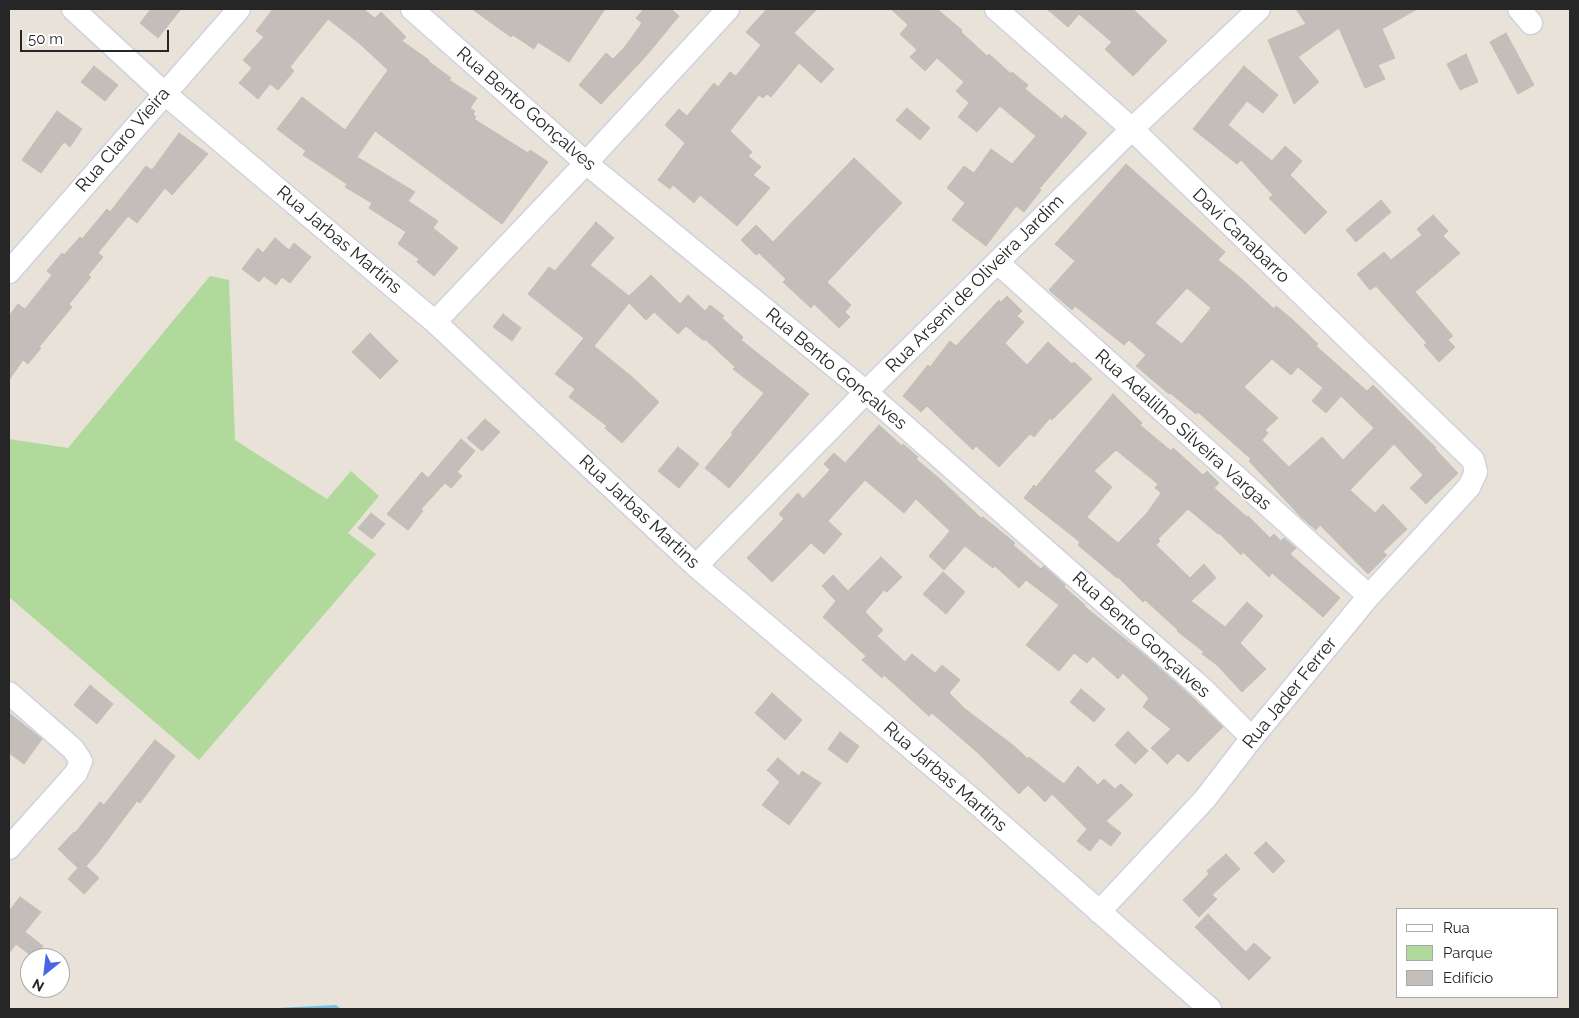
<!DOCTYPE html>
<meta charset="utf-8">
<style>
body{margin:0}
#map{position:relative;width:1579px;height:1018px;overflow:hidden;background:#e8e2d9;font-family:Raleway,sans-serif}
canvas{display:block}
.frame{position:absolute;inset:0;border:10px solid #262626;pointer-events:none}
.legend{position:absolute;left:1396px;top:908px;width:162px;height:90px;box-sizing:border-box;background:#fff;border:1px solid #a8a8a8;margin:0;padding:6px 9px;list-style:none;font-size:15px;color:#262626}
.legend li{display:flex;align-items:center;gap:10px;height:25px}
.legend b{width:25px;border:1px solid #a8a8a8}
.north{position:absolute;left:20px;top:948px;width:50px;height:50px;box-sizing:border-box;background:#fff;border:1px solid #a8a8a8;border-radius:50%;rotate:209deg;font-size:14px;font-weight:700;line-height:20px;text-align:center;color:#262626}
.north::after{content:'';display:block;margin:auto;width:18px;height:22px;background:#4a65e4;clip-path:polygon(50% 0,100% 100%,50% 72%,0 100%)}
.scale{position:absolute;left:20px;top:30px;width:149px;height:22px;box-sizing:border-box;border:2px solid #262626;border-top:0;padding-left:6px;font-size:15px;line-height:18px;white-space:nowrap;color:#262626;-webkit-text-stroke:4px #fff;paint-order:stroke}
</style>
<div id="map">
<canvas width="1579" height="1018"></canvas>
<div class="frame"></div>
<ul class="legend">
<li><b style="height:6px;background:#fff"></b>Rua</li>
<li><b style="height:14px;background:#b0d99b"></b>Parque</li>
<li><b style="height:14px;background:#c3beb9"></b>Edifício</li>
</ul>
<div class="north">N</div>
<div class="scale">50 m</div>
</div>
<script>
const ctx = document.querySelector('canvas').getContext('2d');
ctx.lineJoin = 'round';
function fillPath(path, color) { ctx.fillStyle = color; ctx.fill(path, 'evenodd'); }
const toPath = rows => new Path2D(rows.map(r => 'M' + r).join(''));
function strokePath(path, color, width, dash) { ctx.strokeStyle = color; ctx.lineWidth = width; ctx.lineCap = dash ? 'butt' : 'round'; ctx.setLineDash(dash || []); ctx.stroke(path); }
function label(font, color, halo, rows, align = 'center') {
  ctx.font = font + ' Raleway,sans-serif'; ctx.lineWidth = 4; ctx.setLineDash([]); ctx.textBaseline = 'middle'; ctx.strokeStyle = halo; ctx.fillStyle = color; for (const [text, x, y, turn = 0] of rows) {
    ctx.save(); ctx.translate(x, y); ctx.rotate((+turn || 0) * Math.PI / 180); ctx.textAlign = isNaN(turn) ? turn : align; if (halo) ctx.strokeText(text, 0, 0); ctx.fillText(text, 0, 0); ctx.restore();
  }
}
const green = toPath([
 [210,276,229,280,235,440,327,499,351,471,379,496,348,533,376,554,199,760,9,597,9,439,68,448]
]);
const water = toPath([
 [336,1005,341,1009,258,1009]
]);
const building = toPath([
 [151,9,181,9,158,38,140,23,151,9],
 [273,9,363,9,375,18,381,12,406,37,402,41,429,60,428,61,451,78,449,80,477,98,470,108,475,111,473,114,476,117,474,119,528,153,530,150,548,162,502,224,375,131,357,157,415,192,408,201,438,221,433,228,458,248,434,276,417,262,419,259,398,244,406,232,369,208,372,203,345,187,347,184,303,155,306,151,277,129,302,97,345,130,388,70,359,43,328,19,290,67,294,71,278,90,270,84,258,99,239,83,252,68,243,60,264,37,256,31,273,9],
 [472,9,605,9,569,62,538,42,534,49,513,35,511,37,472,9],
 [644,9,671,9,679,16,646,56,601,104,579,85,606,53,613,59,624,48,642,23,636,18,644,9],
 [767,9,817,9,794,33,834,69,821,83,799,63,771,97,767,94,763,98,759,95,730,131,752,152,748,156,761,167,753,175,770,188,737,226,700,195,694,203,673,185,670,189,658,180,685,143,665,125,679,109,687,116,714,83,718,87,730,72,736,76,761,45,746,32,767,9],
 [891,9,937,9,962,30,961,32,987,56,989,54,1011,74,1012,72,1028,85,1025,89,1062,119,1065,115,1087,133,1039,189,1041,190,1024,212,1016,206,986,246,952,220,965,203,947,188,964,166,974,173,991,149,1012,164,1036,136,1000,106,977,132,958,117,969,103,956,91,964,82,937,58,925,71,910,57,917,50,900,34,908,25,891,9],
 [1047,9,1133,9,1167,41,1133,76,1105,49,1112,42,1079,14,1068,27,1047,9],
 [1296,9,1417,9,1382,29,1395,58,1378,65,1385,79,1365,88,1339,28,1298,57,1319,82,1294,104,1268,40,1306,24,1296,9],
 [1506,33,1534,85,1518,94,1490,42,1506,33],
 [1466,54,1478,82,1460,90,1447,64,1466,54],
 [94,66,118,85,105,101,81,82,94,66],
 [1244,66,1278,95,1263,113,1247,101,1228,125,1272,161,1285,146,1302,161,1290,175,1327,212,1305,234,1269,198,1273,195,1241,160,1237,164,1193,129,1244,66],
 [907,108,930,128,920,140,896,120,907,108],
 [57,111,82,129,70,147,64,142,41,173,22,160,57,111],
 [179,133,208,154,172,195,165,188,137,223,128,216,98,253,103,257,88,275,91,277,69,304,72,307,39,347,41,348,28,364,23,360,9,380,9,316,18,304,25,309,52,275,47,271,62,253,64,255,80,237,82,239,107,209,110,212,146,166,152,170,179,133],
 [854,158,902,203,827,282,851,305,845,312,850,317,839,328,814,304,811,308,783,282,786,279,759,253,756,255,741,240,756,225,773,242,854,158],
 [1126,164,1225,252,1218,260,1243,280,1274,309,1276,306,1292,319,1318,344,1316,346,1367,391,1373,385,1436,448,1435,449,1458,473,1426,504,1410,488,1423,475,1394,444,1350,490,1375,513,1383,504,1407,529,1383,552,1387,555,1368,574,1320,525,1316,530,1301,517,1249,461,1251,459,1198,412,1196,414,1170,393,1169,394,1136,366,1146,355,1129,340,1124,345,1075,306,1072,310,1049,290,1075,261,1055,244,1126,164],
 [1187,288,1211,308,1182,344,1155,323,1187,288],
 [1272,359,1291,375,1298,367,1323,388,1312,401,1326,413,1341,396,1374,428,1343,460,1322,437,1289,467,1262,440,1268,433,1265,430,1278,418,1244,387,1272,359],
 [1381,200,1391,212,1356,242,1346,230,1381,200],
 [1433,215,1448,231,1443,236,1460,253,1415,292,1453,336,1448,340,1455,347,1439,362,1424,345,1427,343,1376,286,1370,290,1357,274,1384,252,1391,260,1422,235,1417,229,1433,215],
 [596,222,614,238,590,265,629,296,651,275,680,304,688,295,705,311,710,305,724,316,722,318,743,337,741,340,809,394,729,488,705,468,733,434,731,433,764,393,733,369,735,367,705,339,704,341,686,326,678,334,654,312,646,320,629,303,594,346,631,376,659,402,622,443,605,428,607,426,569,397,575,389,555,374,584,338,528,294,549,267,555,271,596,222],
 [275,238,289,250,294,243,311,257,290,283,282,277,276,285,264,276,259,282,242,269,258,248,263,253,275,238],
 [1007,296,1022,311,1017,316,1024,322,1005,343,1027,365,1048,342,1072,364,1074,362,1092,379,1052,420,1050,418,1034,437,1030,434,999,467,976,446,973,450,927,406,921,412,903,396,928,365,930,367,950,341,956,346,999,300,1001,302,1007,296],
 [503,314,521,328,512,341,493,327,503,314],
 [370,333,398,361,380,379,352,352,370,333],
 [1113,394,1142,423,1140,425,1171,451,1173,448,1203,475,1207,471,1219,483,1214,488,1247,517,1248,516,1270,538,1274,534,1281,541,1284,538,1296,548,1290,554,1340,598,1323,617,1272,573,1269,577,1243,552,1241,555,1219,533,1218,534,1188,509,1158,539,1160,541,1156,545,1190,578,1204,564,1216,578,1191,601,1225,627,1247,602,1263,616,1240,643,1266,669,1242,692,1217,665,1202,654,1204,652,1177,631,1178,630,1145,600,1143,602,1118,577,1117,578,1078,545,1080,542,1024,498,1034,485,1036,487,1113,394],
 [1116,450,1158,484,1155,488,1161,493,1147,513,1118,543,1087,517,1112,487,1094,471,1116,450],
 [485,419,500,432,482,451,467,438,485,419],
 [879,425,902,446,903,444,918,457,916,459,941,480,981,518,983,517,1015,543,1013,545,1041,569,1044,566,1065,585,1064,587,1085,605,1084,606,1147,657,1195,700,1223,727,1188,762,1178,753,1167,764,1151,748,1171,729,1143,707,1149,698,1123,673,1118,679,1093,656,1087,663,1074,653,1059,671,1026,645,1059,605,1026,580,1019,588,995,566,993,568,965,546,944,570,929,556,950,531,916,499,904,513,865,480,828,521,842,534,824,554,811,543,772,582,747,558,784,519,779,514,798,493,803,499,830,470,824,464,834,453,845,463,879,425],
 [461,439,475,451,457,472,462,476,451,488,445,483,421,509,423,511,408,530,387,514,422,472,428,478,461,439],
 [678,447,699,464,679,488,658,471,678,447],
 [371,513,385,524,372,539,358,528,371,513],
 [881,557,902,577,887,592,884,590,865,612,883,630,877,636,905,662,912,654,935,673,942,665,960,680,949,693,965,709,1014,746,1028,759,1029,757,1064,784,1078,766,1098,785,1104,779,1115,789,1121,784,1133,795,1106,821,1121,833,1111,846,1100,838,1090,851,1077,841,1087,829,1052,794,1045,802,1028,785,1019,794,977,752,932,713,929,716,884,675,882,678,862,660,866,656,823,617,836,601,822,586,833,575,848,591,881,557],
 [943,572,965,592,946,614,923,594,943,572],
 [90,685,113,704,97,724,74,705,90,685],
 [1081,689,1105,709,1094,722,1070,702,1081,689],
 [772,693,802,720,785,740,755,713,772,693],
 [9,713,42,739,24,764,9,753,9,713],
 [1128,731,1148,751,1135,764,1115,745,1128,731],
 [840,732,859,746,847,763,828,749,840,732],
 [155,740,175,756,140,803,137,801,97,854,86,866,99,878,84,894,68,879,78,868,58,849,74,832,75,833,100,802,104,805,155,740],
 [778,758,799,776,802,771,821,783,789,825,762,805,780,782,767,770,778,758],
 [1266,842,1285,861,1273,873,1254,853,1266,842],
 [1226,854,1240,869,1212,895,1217,899,1199,917,1183,900,1209,874,1207,871,1226,854],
 [20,897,41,912,25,932,43,946,34,958,16,944,9,953,9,911,20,897],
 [1208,914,1246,952,1254,943,1271,958,1249,980,1195,927,1208,914]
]);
const minor = toPath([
 [73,9,164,93,435,322,696,566,981,807,1210,1009],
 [412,9,586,163,866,392,1204,690,1252,738],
 [996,9,1132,129,1473,460,1476,472,1469,487,1369,596,1252,738,1205,799,1099,912],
 [1519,9,1531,23],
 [998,263,1369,596],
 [9,272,239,9],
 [435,322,586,163,728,9],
 [696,566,866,392,1132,129,1259,9],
 [9,693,73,749,81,761,76,773,9,848]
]);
const streetNames = [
 ["Rua Bento Gonçalves",526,109,41],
 ["Rua Claro Vieira",123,140,-49],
 ["Davi Canabarro",1241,236,44],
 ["Rua Jarbas Martins",339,240,40],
 ["Rua Arseni de Oliveira Jardim",975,284,-45],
 ["Rua Bento Gonçalves",836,369,40],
 ["Rua Adalilho Silveira Vargas",1183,430,42],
 ["Rua Jarbas Martins",639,512,43],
 ["Rua Bento Gonçalves",1141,635,42],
 ["Rua Jader Ferrer",1290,693,-51],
 ["Rua Jarbas Martins",945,777,41]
];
fillPath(green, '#b0d99b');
fillPath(water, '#77c3df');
fillPath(building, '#c3beb9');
strokePath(building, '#c2bdb4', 1);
strokePath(minor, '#cfd2de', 25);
strokePath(minor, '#fff', 22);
label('18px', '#262626', '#fff', streetNames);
</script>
